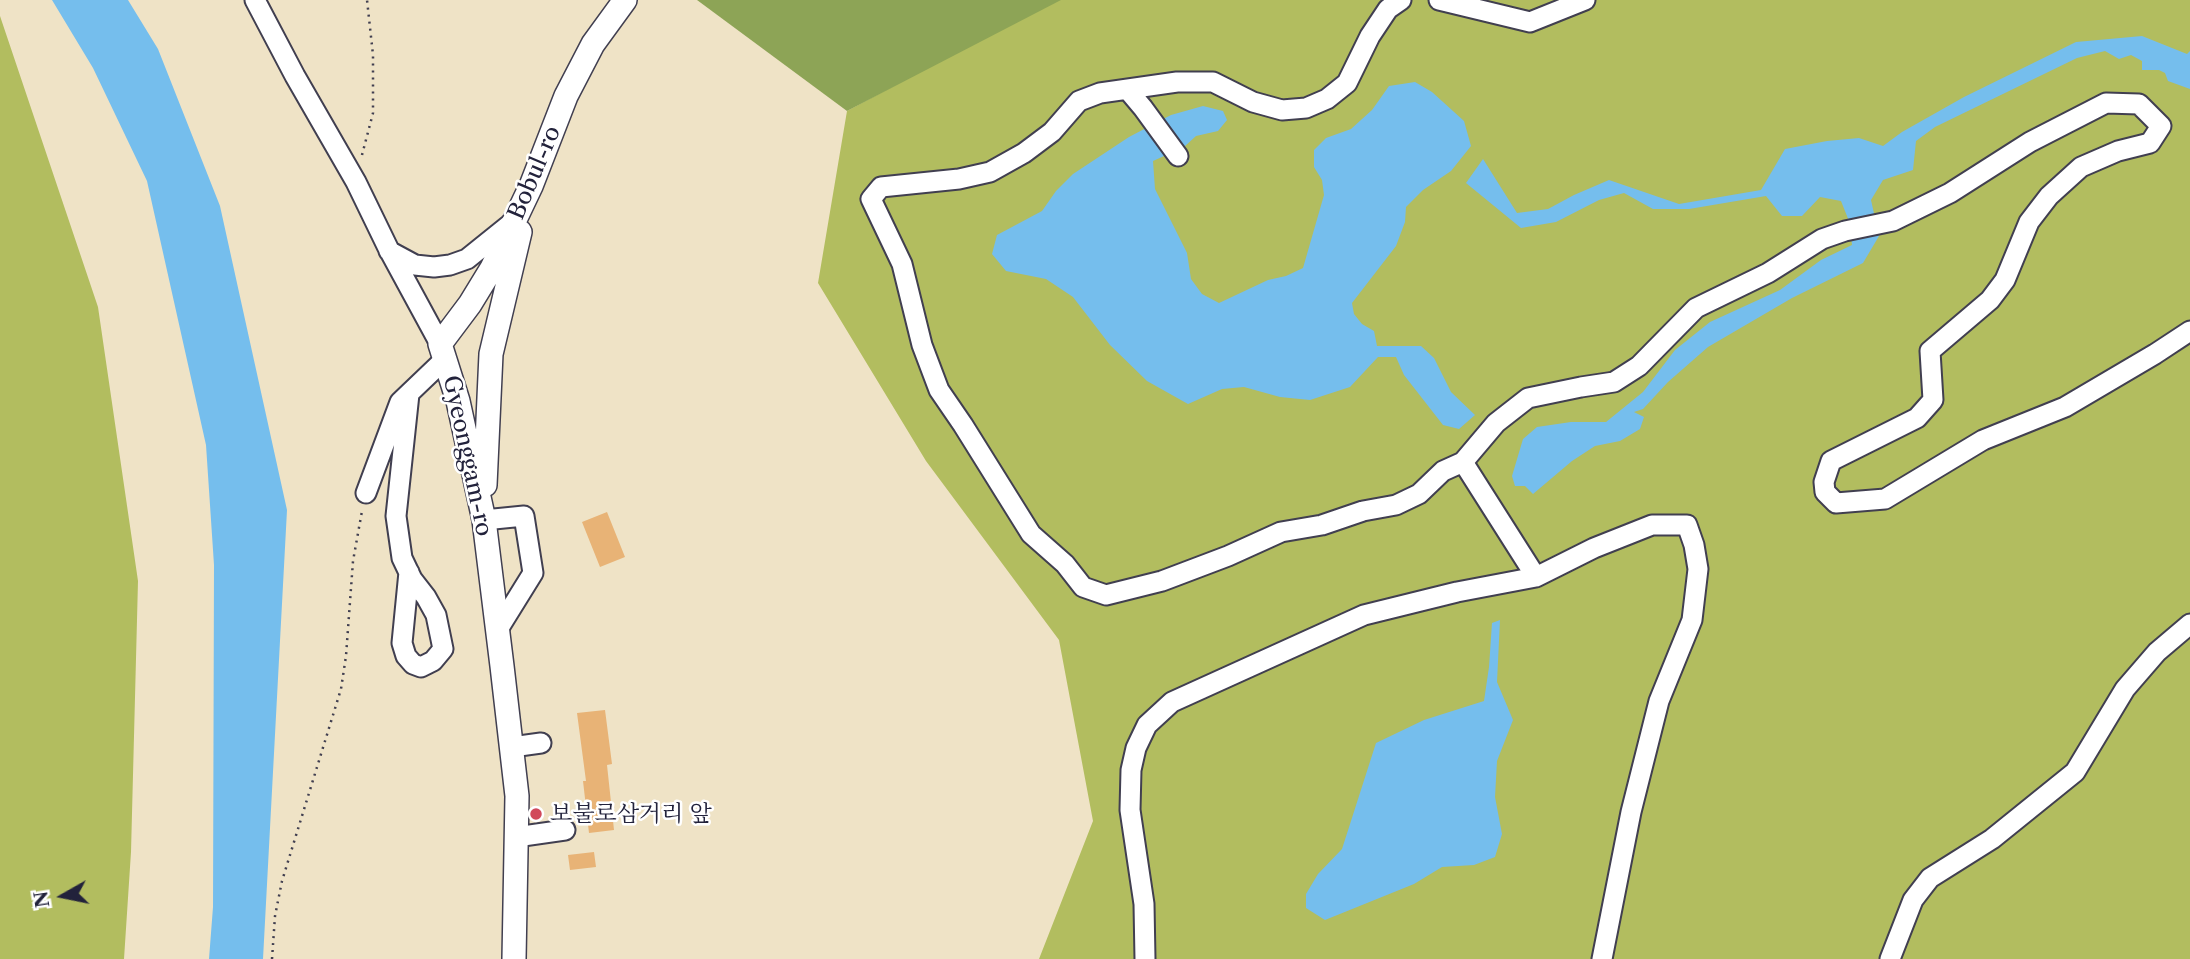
<!DOCTYPE html>
<meta charset="utf-8">
<style>
body{margin:0}
#map{position:relative;width:2190px;height:959px;overflow:hidden;background:#efe3c6;font-family:"Libre Caslon Text",serif}
canvas{display:block}
.north{position:absolute;left:28px;top:861px;width:70px;height:70px;-webkit-text-stroke:5px #fff;paint-order:stroke;rotate:261deg;font-size:19px;font-weight:700;line-height:28px;text-align:center;color:#22223b}
.north::after{content:'';display:block;margin:auto;width:24px;height:32px;background:#22223b;clip-path:polygon(50% 0,100% 100%,50% 72%,0 100%)}
</style>
<div id="map">
<canvas width="2190" height="959"></canvas>
<div class="north">N</div>
</div>
<script>
const ctx = document.querySelector('canvas').getContext('2d');
ctx.lineJoin = 'round';
function fillPath(path, color) { ctx.fillStyle = color; ctx.fill(path, 'evenodd'); }
const toPath = rows => new Path2D(rows.map(r => 'M' + r).join(''));
function strokePath(path, color, width, dash) { ctx.strokeStyle = color; ctx.lineWidth = width; ctx.lineCap = dash ? 'butt' : 'round'; ctx.setLineDash(dash || []); ctx.stroke(path); }
function label(font, color, halo, rows, align = 'center') {
  ctx.font = font + ' "Libre Caslon Text","Noto Serif KR",serif'; ctx.lineWidth = 5; ctx.setLineDash([]); ctx.textBaseline = 'middle'; ctx.strokeStyle = halo; ctx.fillStyle = color; for (const [text, x, y, turn = 0] of rows) {
    ctx.save(); ctx.translate(x, y); ctx.rotate((+turn || 0) * Math.PI / 180); ctx.textAlign = isNaN(turn) ? turn : align; if (halo) ctx.strokeText(text, 0, 0); ctx.fillText(text, 0, 0); ctx.restore();
  }
}
const green = toPath([
 [1058,0,2190,0,2190,959,1039,959,1093,821,1059,640,926,461,818,283,847,111,983,38],
 [0,16,98,307,138,581,131,852,124,959,0,959]
]);
const forest = toPath([
 [697,0,1061,0,847,111]
]);
const water = toPath([
 [52,0,128,0,158,49,220,206,287,510,263,959,209,959,213,907,214,565,206,445,147,181,93,68],
 [2142,36,2187,54,2190,51,2190,89,2168,81,2165,73,2159,70,2142,70,2142,61,2131,55,2119,59,2105,51,2077,58,1935,127,1916,141,1913,170,1883,180,1871,200,1879,236,1863,263,1792,298,1708,347,1668,382,1643,409,1634,412,1644,417,1640,429,1620,441,1595,446,1572,461,1533,494,1525,486,1515,486,1512,476,1523,439,1537,427,1571,422,1606,422,1643,392,1675,350,1710,322,1780,290,1821,260,1852,245,1849,221,1841,201,1820,197,1802,216,1782,216,1766,196,1689,209,1653,209,1624,193,1599,200,1556,222,1521,228,1466,183,1483,159,1517,213,1548,209,1574,195,1609,180,1679,204,1761,190,1785,149,1827,141,1859,138,1883,146,1902,132,1964,97,2076,42],
 [1415,82,1432,92,1464,121,1471,146,1451,171,1423,190,1406,207,1405,222,1396,246,1352,303,1354,314,1362,324,1374,331,1377,346,1421,346,1434,358,1451,392,1475,415,1459,429,1443,425,1404,375,1396,357,1378,357,1350,387,1310,400,1280,397,1244,387,1222,389,1188,404,1147,381,1110,345,1073,297,1046,279,1006,271,992,254,997,235,1042,211,1056,191,1073,174,1129,137,1171,115,1203,106,1223,111,1227,120,1218,131,1196,136,1184,147,1153,161,1155,189,1187,253,1191,279,1202,294,1219,303,1268,280,1286,276,1303,268,1324,195,1322,180,1314,167,1314,150,1326,138,1351,129,1372,110,1389,86],
 [1500,620,1497,682,1513,720,1497,761,1495,797,1502,834,1495,857,1474,865,1442,867,1414,884,1325,920,1306,908,1306,894,1318,874,1342,849,1376,743,1424,720,1484,701,1489,667,1492,623]
]);
const building = toPath([
 [607,512,625,557,600,567,582,522],
 [605,710,612,764,607,765,614,830,589,833,583,781,586,781,577,713],
 [594,852,596,867,570,870,568,855]
]);
const path = toPath([
 [362,155,373,113,373,55,367,0],
 [272,959,275,916,282,881,341,689,346,656,353,561,362,511]
]);
const minor = toPath([
 [255,0,295,76,356,182,389,250,440,344],
 [1401,0,1388,9,1370,36,1347,83,1327,99,1306,108,1282,110,1253,102,1213,82,1177,82,1100,93,1079,101,1052,132,1024,153,990,172,959,179,881,187,871,199,902,264,922,345,939,390,963,425,1031,534,1065,564,1083,587,1106,595,1162,581,1228,556,1281,532,1322,525,1363,511,1396,505,1419,494,1443,471,1463,462],
 [1439,0,1530,22,1585,0],
 [1127,89,1143,108,1178,156],
 [389,251,415,265,434,267,450,265,467,259,513,222],
 [409,394,396,516,402,558,412,579,426,597,436,615,443,649,433,661,421,667,413,664,406,656,402,643,409,572],
 [366,493,400,402,445,359],
 [484,520,524,516,533,573,497,631],
 [1536,577,1463,462,1496,423,1528,398,1581,387,1614,382,1639,366,1696,308,1768,273,1822,239,1845,231,1893,221,1950,193,2030,142,2106,103,2139,104,2161,126,2150,143,2118,151,2081,167,2049,196,2029,222,2005,280,1990,300,1930,351,1933,400,1917,418,1831,461,1824,482,1825,492,1836,503,1885,499,1983,440,2065,407,2155,354,2190,331],
 [512,747,541,743],
 [516,837,565,830],
 [1145,959,1144,904,1130,810,1131,770,1136,748,1147,725,1172,702,1364,615,1457,592,1536,577,1594,548,1652,525,1687,525,1694,545,1698,569,1692,620,1659,701,1631,812,1602,959],
 [1890,959,1913,900,1930,878,1992,839,2075,772,2125,689,2157,652,2190,624]
]);
const major = toPath([
 [485,485,491,354,520,232],
 [514,959,517,796,502,666,484,520,458,401,440,344,470,304,492,268,531,186,566,96,593,44,625,0]
]);
const markers = [
 [536,814,7,"#d1495b"]
];
const streetNames = [
 ["Bobul-ro",535,173,-67],
 ["Gyeonggam-ro",467,456,78]
];
const poiNames = [
 ["보불로삼거리 앞",550,814]
];
fillPath(green, '#b2bd5f');
fillPath(forest, '#8da456');
fillPath(water, '#75beed');
fillPath(building, '#e8b376');
strokePath(minor, '#413f50', 23);
strokePath(major, '#413f50', 26);
strokePath(path, '#413f50', 2.5, [2, 5]);
strokePath(minor, '#fff', 19);
strokePath(major, '#fff', 23);
for (const [x, y, r, color] of markers) { const dot = new Path2D(); dot.arc(x, y, r, 0, 2 * Math.PI); ctx.fillStyle = color; ctx.fill(dot); strokePath(dot, '#fff', 2.5); }
label('23px', '#22223b', '#fff', streetNames);
label('23px', '#22223b', '#fff', poiNames, 'left');
</script>
